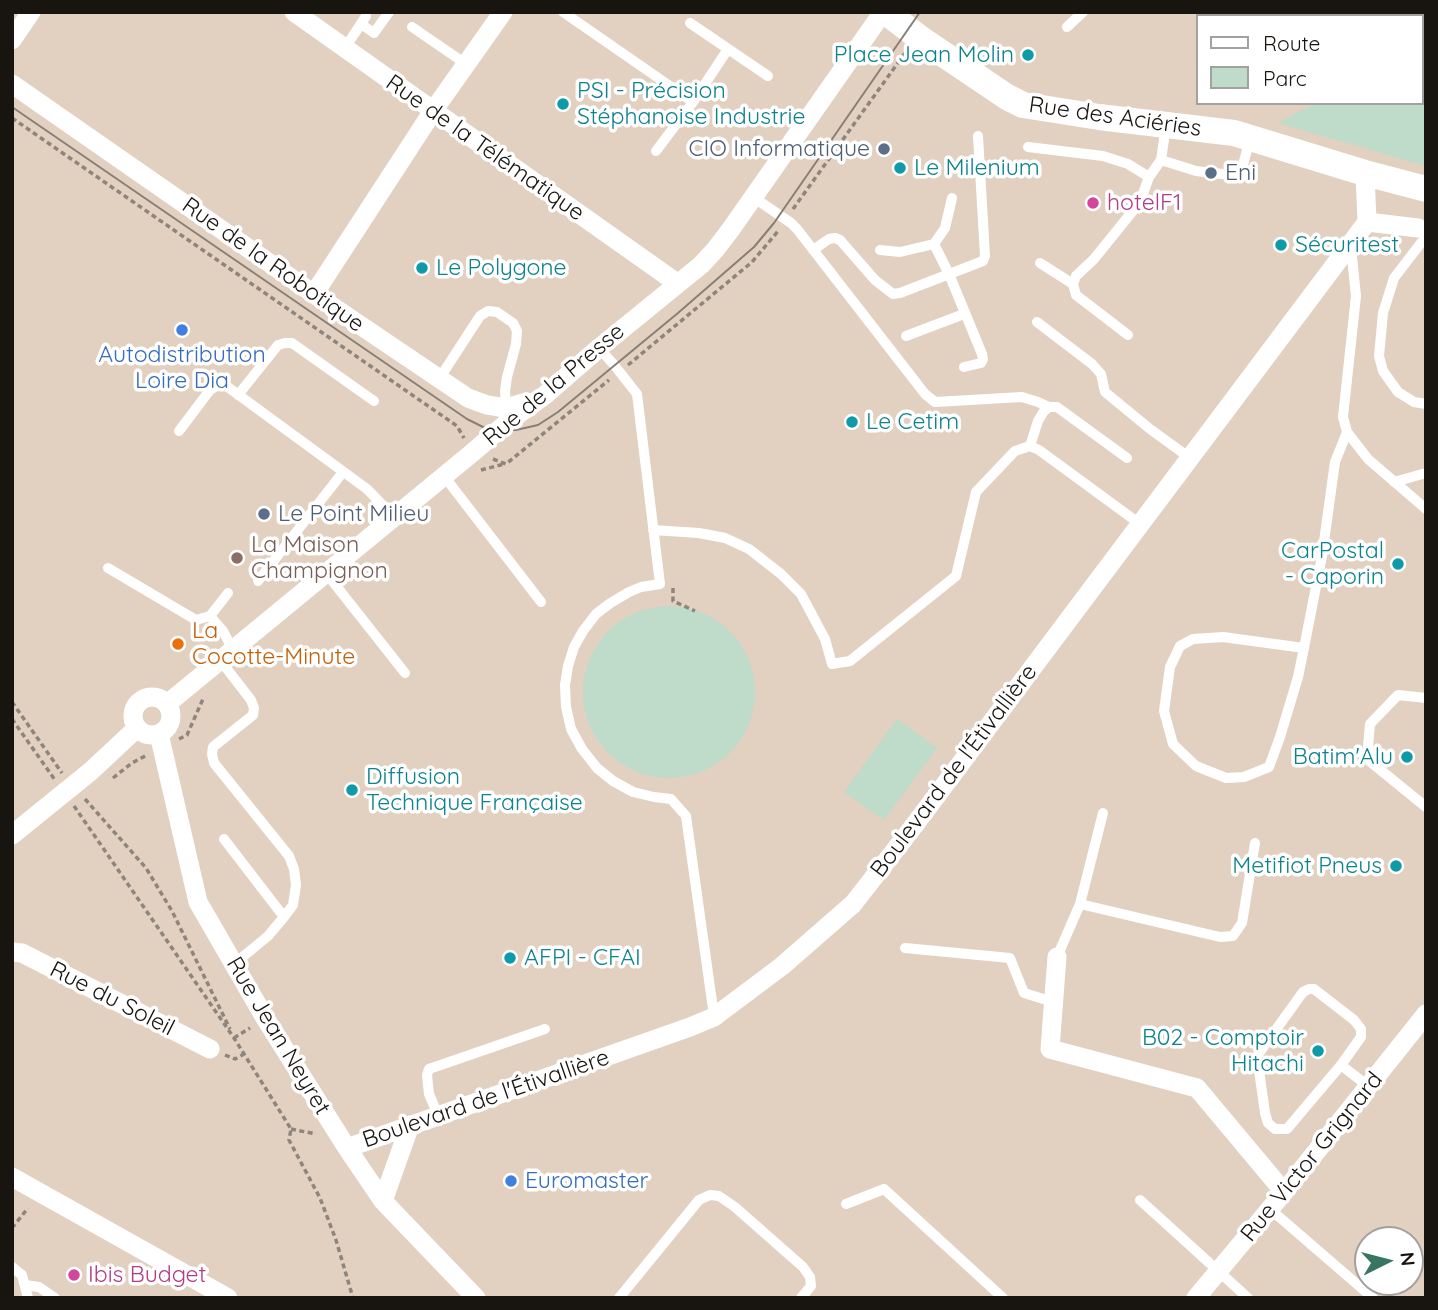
<!DOCTYPE html>
<meta charset="utf-8">
<style>
body{margin:0}
#map{position:relative;width:1438px;height:1310px;overflow:hidden;background:#ece0d4;font-family:Quicksand,sans-serif}
canvas{display:block}
.frame{position:absolute;inset:0;border:14px solid #181410;pointer-events:none}
.legend{position:absolute;left:1196px;top:14px;width:228px;height:91px;box-sizing:border-box;background:#fff;border:2px solid #a3a19f;margin:0;padding:9px 12px;list-style:none;font-size:21px;color:#181410}
.legend li{display:flex;align-items:center;gap:14px;height:35px}
.legend b{width:35px;border:2px solid #a3a19f}
.north{position:absolute;left:1354px;top:1226px;width:70px;height:70px;box-sizing:border-box;background:#fff;border:2px solid #a3a19f;border-radius:50%;rotate:84deg;font-size:19px;font-weight:700;line-height:28px;text-align:center;color:#181410}
.north::after{content:'';display:block;margin:auto;width:24px;height:32px;background:#387663;clip-path:polygon(50% 0,100% 100%,50% 72%,0 100%)}
</style>
<div id="map">
<canvas width="1438" height="1310"></canvas>
<div class="frame"></div>
<ul class="legend">
<li><b style="height:9px;background:#fff"></b>Route</li>
<li><b style="height:19px;background:#bfdbca"></b>Parc</li>
</ul>
<div class="north">N</div>
</div>
<script>
const ctx = document.querySelector('canvas').getContext('2d');
ctx.lineJoin = 'round';
function fillPath(path, color) { ctx.fillStyle = color; ctx.fill(path, 'evenodd'); }
const toPath = rows => new Path2D(rows.map(r => 'M' + r).join(''));
function strokePath(path, color, width, dash) { ctx.strokeStyle = color; ctx.lineWidth = width; ctx.lineCap = dash ? 'butt' : 'round'; ctx.setLineDash(dash || []); ctx.stroke(path); }
function label(font, color, halo, rows, align = 'center') {
  ctx.font = font + ' Quicksand,sans-serif'; ctx.lineWidth = 7; ctx.setLineDash([]); ctx.textBaseline = 'middle'; ctx.strokeStyle = halo; ctx.fillStyle = color; for (const [text, x, y, turn = 0] of rows) {
    ctx.save(); ctx.translate(x, y); ctx.rotate((+turn || 0) * Math.PI / 180); ctx.textAlign = isNaN(turn) ? turn : align; if (halo) ctx.strokeText(text, 0, 0); ctx.fillText(text, 0, 0); ctx.restore();
  }
}
const built = toPath([
 [12,12,1426,12,1426,1298,12,1298],
 [1198,16,1422,16,1422,103,1198,103],
 [1368,1240,1410,1240,1410,1282,1368,1282]
]);
const green = toPath([
 [1426,46,1426,166,1278,123,1316,103,1422,103,1422,48],
 '583 692a86 86 0 1 1 172 0a86 86 0 1 1-172 0Z',
 [897,719,937,748,884,820,844,792]
]);
const path = toPath([
 [12,118,457,426,464,438],
 [793,209,905,53],
 [628,365,752,262,779,230],
 [493,459,506,464,609,380],
 [481,470,504,464],
 [673,588,673,601,695,611],
 [12,702,62,773],
 [12,719,55,780],
 [179,739,187,735,203,699],
 [113,778,132,763,147,755],
 [85,799,146,868,172,911,230,1029],
 [74,806,234,1038,291,1129,289,1140,320,1198,336,1240,353,1298],
 [234,1038,250,1028],
 [225,1055,235,1059,244,1054],
 [291,1129,316,1134],
 [12,1228,28,1208]
]);
const lane = toPath([
 [563,12,693,102,728,49],
 [690,23,768,76],
 [361,24,374,33,389,12],
 [412,27,466,64],
 [1067,27,1083,12],
 [345,48,366,16],
 [1166,126,1161,160,1196,171,1240,176,1250,139],
 [1028,147,1103,156,1128,164,1149,177],
 [656,151,693,102],
 [753,197,791,223,797,229,925,394,935,402,1022,397,1038,402,1049,407],
 [1424,239,1394,278,1383,313,1379,356,1383,371,1398,392,1414,402,1426,404],
 [934,244,945,228,952,198],
 [1351,247,1356,296,1343,417,1347,432,1368,459,1426,509],
 [813,250,829,239,835,238,840,240,875,280,893,294,900,293,983,261,985,256,978,136],
 [880,250,900,252,934,244,949,274,982,354,983,359,981,363,964,367],
 [1040,263,1073,284],
 [1037,322,1092,364,1101,374,1105,392,1150,429,1190,458],
 [1128,335,1076,295,1073,284,1076,276,1094,259,1140,202,1149,177,1161,160],
 [906,336,964,314],
 [599,348,615,366,637,394,660,584,641,587,629,592,609,604,596,614,583,631,574,647,568,666,565,685,566,707,571,729,582,749,597,768,613,781,633,792,654,797,671,799,686,816,714,1016],
 [439,379,480,316,488,311,497,312,513,323,517,331,516,344,507,377,505,391,506,408],
 [238,395,278,345,285,343,292,343,374,401],
 [179,431,210,390,218,385,225,385,367,489,394,517],
 [1030,446,1038,421,1044,411,1049,407,1057,407,1127,458],
 [444,476,541,602],
 [1394,482,1426,473],
 [653,530,699,533,725,538,749,549,781,574,801,594,825,639,832,664,850,661,956,576,976,492,1015,451,1030,446,1039,450,1140,524],
 [108,568,196,620,210,616],
 [326,573,405,673],
 [258,581,343,472],
 [228,593,210,616,223,631,233,650],
 [1304,648,1223,637,1193,639,1180,646,1170,667,1164,711,1173,744,1196,766,1226,778,1244,777,1269,767,1280,737,1298,677,1304,648,1322,556,1335,462,1347,432],
 [220,660,251,700,254,708,253,715,213,747,212,754,214,763,289,856,294,869,296,885,293,905,284,917,268,936,234,964],
 [1426,698,1398,695,1370,724,1367,759,1426,807],
 [224,839,284,917],
 [1080,904,1220,937,1233,936,1242,923,1255,843],
 [905,948,1010,958,1024,993,1053,1002],
 [1057,957,1080,904,1103,813],
 [1341,1065,1287,1129,1275,1129,1268,1123,1265,1113,1257,1056,1303,992,1309,989,1314,989,1354,1020,1361,1029,1361,1037,1341,1065,1368,1086],
 [438,1115,429,1094,427,1075,429,1069,545,1029],
 [1140,1200,1248,1298],
 [846,1204,884,1189,1003,1298],
 [1270,1209,1373,1298],
 [12,1267,22,1275,28,1298],
 [25,1285,39,1287,55,1298],
 [619,1298,699,1200,710,1195,719,1196,735,1207,803,1267,810,1277,811,1286,801,1298]
]);
const street = toPath([
 [294,12,677,283],
 [12,40,31,12],
 [12,84,314,294,468,398,487,405,506,408,527,402],
 [1367,222,1418,228],
 [314,294,433,111,503,12],
 '133 716a19 19 0 1 1 38 0a19 19 0 1 1-38 0Z',
 [167,704,472,453,509,421,545,395,599,348,701,265,715,250,731,229,883,12],
 [159,734,198,902,265,1018,347,1148,383,1201,476,1298],
 [12,835,91,771,137,728],
 [12,952,22,953,210,1049],
 [1057,957,1050,1049,1197,1088,1284,1192],
 [347,1148,690,1027,714,1017,782,966,853,904,913,827,1367,222,1365,173],
 [12,1177,228,1298],
 [383,1201,410,1125],
 [1196,1298,1284,1192,1426,1014]
]);
const secondary = toPath([
 [886,12,921,39,1007,97,1023,105,1099,117,1234,133,1365,173,1426,189]
]);
const tram = toPath([
 [12,107,467,419,485,428,498,431,516,430,538,425,558,412,678,313,754,247,774,223,920,12]
]);
const markers = [
 [1028,55,7,"#0f9aa8"],
 [563,104,7,"#0f9aa8"],
 [884,149,7,"#5c6f8a"],
 [900,168,7,"#0f9aa8"],
 [1211,173,7,"#5c6f8a"],
 [1093,203,7,"#d1479c"],
 [1281,245,7,"#0f9aa8"],
 [422,268,7,"#0f9aa8"],
 [182,330,7,"#3f7fe0"],
 [852,422,7,"#0f9aa8"],
 [264,514,7,"#5c6f8a"],
 [237,558,7,"#8d6e63"],
 [1398,564,7,"#0f9aa8"],
 [178,644,7,"#e8710a"],
 [1407,757,7,"#0f9aa8"],
 [352,790,7,"#0f9aa8"],
 [1396,866,7,"#0f9aa8"],
 [510,958,7,"#0f9aa8"],
 [1318,1051,7,"#0f9aa8"],
 [511,1181,7,"#3f7fe0"],
 [74,1275,7,"#d1479c"]
];
const cultureNames = [
 ["Place Jean Molin",1014,55,"right"],
 ["PSI - Précision",577,91],
 ["Stéphanoise Industrie",577,117],
 ["Le Milenium",914,168],
 ["Sécuritest",1295,245],
 ["Le Polygone",436,268],
 ["Le Cetim",866,422],
 ["CarPostal",1384,551,"right"],
 ["- Caporin",1384,577,"right"],
 ["Batim'Alu",1393,757,"right"],
 ["Diffusion",366,777],
 ["Technique Française",366,803],
 ["Metifiot Pneus",1382,866,"right"],
 ["AFPI - CFAI",524,958],
 ["B02 - Comptoir",1304,1038,"right"],
 ["Hitachi",1304,1064,"right"]
];
const streetNames = [
 ["Rue des Aciéries",1115,117,8],
 ["Rue de la Télématique",485,148,35],
 ["Rue de la Robotique",273,265,35],
 ["Rue de la Presse",554,385,-40],
 ["Boulevard de l'Étivallière",954,771,-53],
 ["Rue du Soleil",112,999,27],
 ["Rue Jean Neyret",278,1036,59],
 ["Boulevard de l'Étivallière",486,1099,-19],
 ["Rue Victor Grignard",1312,1157,-51]
];
const serviceNames = [
 ["CIO Informatique",870,149,"right"],
 ["Eni",1225,173],
 ["Le Point Milieu",278,514]
];
const hotelNames = [
 ["hotelF1",1107,203],
 ["Ibis Budget",88,1275]
];
const shopNames = [
 ["Autodistribution",182,355],
 ["Loire Dia",182,381],
 ["Euromaster",525,1181,"left"]
];
const educationNames = [
 ["La Maison",251,545],
 ["Champignon",251,571]
];
const foodNames = [
 ["La",192,631],
 ["Cocotte-Minute",192,657]
];
fillPath(built, '#e2d1c0');
fillPath(green, '#bfdbca');
strokePath(path, '#8e857d', 3.5, [5, 3.5]);
strokePath(lane, '#fff', 10);
strokePath(street, '#fff', 19);
strokePath(secondary, '#fff', 26);
strokePath(tram, '#887f77', 2);
for (const [x, y, r, color] of markers) { const dot = new Path2D(); dot.arc(x, y, r, 0, 2 * Math.PI); ctx.fillStyle = color; ctx.fill(dot); strokePath(dot, '#fff', 2.5); }
label('23px', '#0d838f', '#fff', cultureNames, 'left');
label('23px', '#181410', '#fff', streetNames);
label('23px', '#4e5e75', '#fff', serviceNames, 'left');
label('23px', '#b23c85', '#fff', hotelNames, 'left');
label('23px', '#366cbe', '#fff', shopNames);
label('23px', '#785e54', '#fff', educationNames, 'left');
label('23px', '#c56008', '#fff', foodNames, 'left');
</script>
